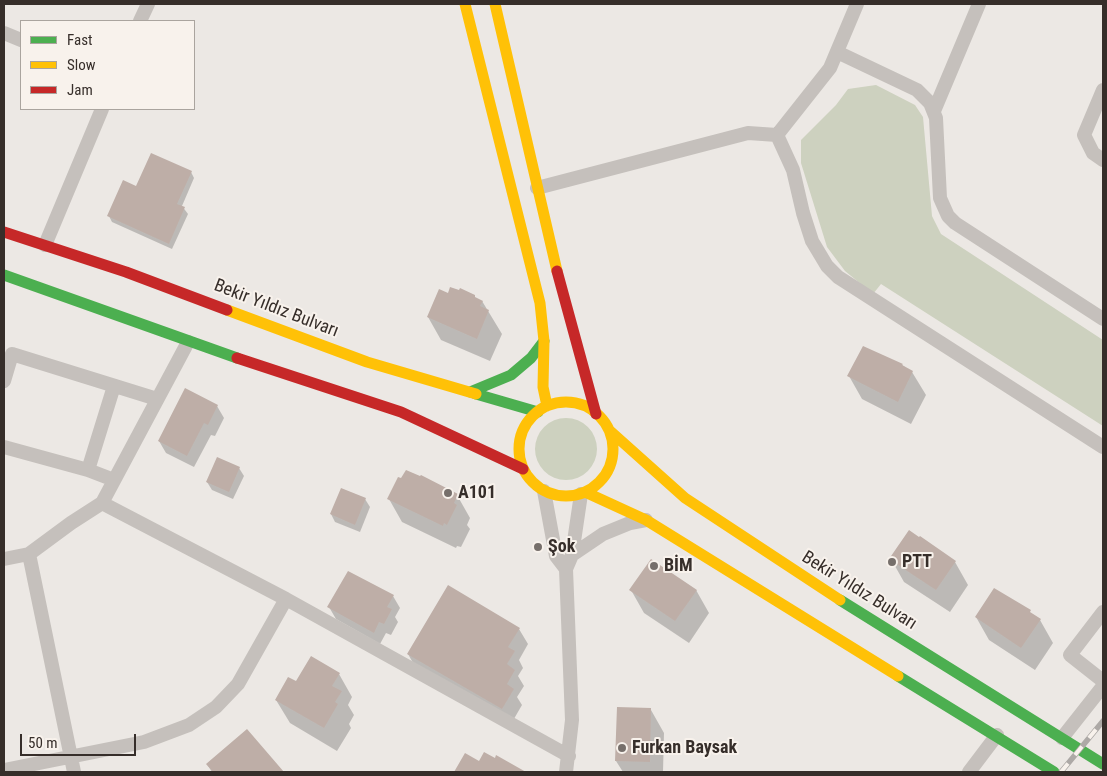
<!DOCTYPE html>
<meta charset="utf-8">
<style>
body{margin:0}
#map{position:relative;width:1107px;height:776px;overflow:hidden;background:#ece8e4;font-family:"Roboto Condensed",sans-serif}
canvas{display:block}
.frame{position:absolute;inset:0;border:5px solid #362e2a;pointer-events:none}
.legend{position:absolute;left:20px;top:20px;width:175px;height:90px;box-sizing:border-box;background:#f8f2ec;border:1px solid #aaa49e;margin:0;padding:6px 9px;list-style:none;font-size:15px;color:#362e2a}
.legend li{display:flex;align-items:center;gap:10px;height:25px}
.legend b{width:25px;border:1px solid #aaa49e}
.scale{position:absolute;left:20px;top:734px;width:116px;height:22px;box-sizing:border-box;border:2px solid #362e2a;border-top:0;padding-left:6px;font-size:15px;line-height:18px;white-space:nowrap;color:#362e2a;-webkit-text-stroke:4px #f8f2ec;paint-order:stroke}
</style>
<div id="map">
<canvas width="1107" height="776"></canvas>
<div class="frame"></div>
<ul class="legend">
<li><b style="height:6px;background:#4caf50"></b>Fast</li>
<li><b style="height:6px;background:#ffc107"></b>Slow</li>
<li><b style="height:6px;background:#c62828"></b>Jam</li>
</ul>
<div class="scale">50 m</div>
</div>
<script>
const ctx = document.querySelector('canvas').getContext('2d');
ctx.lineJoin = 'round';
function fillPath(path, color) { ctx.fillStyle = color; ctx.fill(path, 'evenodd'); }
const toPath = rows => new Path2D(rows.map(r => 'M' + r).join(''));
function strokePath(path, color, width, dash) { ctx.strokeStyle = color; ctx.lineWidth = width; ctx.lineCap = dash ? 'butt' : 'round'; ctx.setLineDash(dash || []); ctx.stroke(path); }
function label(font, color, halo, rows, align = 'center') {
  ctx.font = font + ' "Roboto Condensed",sans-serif'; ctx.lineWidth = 4; ctx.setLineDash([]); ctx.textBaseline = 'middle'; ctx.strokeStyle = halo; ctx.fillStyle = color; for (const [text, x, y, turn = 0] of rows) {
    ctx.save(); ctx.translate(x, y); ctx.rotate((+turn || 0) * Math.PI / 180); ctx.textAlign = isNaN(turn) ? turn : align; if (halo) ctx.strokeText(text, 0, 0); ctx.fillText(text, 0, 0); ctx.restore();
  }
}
const green = toPath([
 [876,85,915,105,923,117,932,216,941,234,1103,340,1103,426,881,284,873,294,845,271,827,247,801,163,801,140,836,105,848,89],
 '535 449a31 31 0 1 1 62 0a31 31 0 1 1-62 0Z'
]);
const shadow = toPath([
 [191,172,194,178,182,206,188,214,172,249,112,222,109,216,137,187],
 [482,301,502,334,490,361,441,340,428,317],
 [902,365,912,372,926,395,911,424,862,399,849,376],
 [217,406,224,418,215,436,211,435,194,467,166,453,159,441],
 [239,468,244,476,233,499,212,490,207,482],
 [457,495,470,518,467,525,470,529,461,547,457,546,456,548,402,522,389,499],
 [365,499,370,507,360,532,335,522,331,514],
 [891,559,955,562,968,585,950,612,904,582],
 [631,590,696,590,709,613,689,643,644,613],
 [393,596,400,608,395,617,398,622,391,635,386,633,380,644,336,619,329,607],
 [976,617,1040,620,1053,643,1035,670,989,640],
 [519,629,528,644,519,660,523,668,518,676,524,686,517,697,522,705,511,724,417,670,408,654],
 [339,674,352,697,348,705,354,715,349,724,351,728,337,751,290,723,276,700,297,683],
 [651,710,664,733,663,772,623,772,616,761],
 [246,731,282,772,212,772,207,764],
 [466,755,479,763,522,772,456,772]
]);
const building = toPath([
 [151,153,192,171,177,204,185,207,169,244,107,216,123,180,136,186],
 [450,287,459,290,460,288,475,295,475,297,483,301,480,306,489,310,477,339,427,317,439,289,448,293],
 [863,346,903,364,902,365,913,371,898,402,847,376],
 [185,388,218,405,208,425,204,423,187,456,158,441],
 [217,457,240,467,229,492,206,482],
 [406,470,420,476,421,475,458,494,454,503,457,505,447,525,444,523,443,526,387,499,398,477,401,478],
 [341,488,366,498,355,525,330,514],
 [909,530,919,537,920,536,956,561,936,590,889,559],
 [651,559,697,590,675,621,629,590],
 [348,571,394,595,387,607,392,609,384,624,379,622,374,633,327,607],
 [448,585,520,628,508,647,515,651,507,664,515,670,507,684,514,689,502,709,407,654],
 [994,588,1031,610,1030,612,1041,619,1021,648,975,617],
 [311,656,340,673,332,686,342,691,335,702,338,704,324,728,275,700,288,677,296,681],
 [617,707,651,708,650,762,615,761],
 [247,729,284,772,213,772,206,764],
 [484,752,495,758,496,755,526,772,454,772,465,753,479,761]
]);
const street = toPath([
 [140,21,148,4],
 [4,33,21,40],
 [837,52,917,90,930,103,936,118,940,198,948,216,955,223,1103,319],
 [1103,90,1084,135,1093,153,1103,160],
 [934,111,979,4],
 [777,135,793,170,803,213,812,241,827,266,838,277,1103,447],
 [777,135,830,68,857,4],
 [537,188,748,133,777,135],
 [45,245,102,109],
 [4,381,12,354,157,399],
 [4,447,88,470,114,480],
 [88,470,114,386],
 [544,491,556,556,566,569],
 [102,503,286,599,569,756],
 [29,554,74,772],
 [572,555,603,534,630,523,646,520],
 [4,559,29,554,71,523,102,503,188,342],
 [1103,612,1070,655,1103,681],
 [1062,738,1103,686],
 [4,770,144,742,189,725,216,707,238,684,286,599],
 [566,772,572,720,566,569,572,555,581,494],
 [969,772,997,735]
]);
const fast = toPath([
 [4,275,237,358],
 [470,392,511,375,531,358,544,341],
 [476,394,538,412],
 [840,600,1103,764],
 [898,676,1054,772]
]);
const slow = toPath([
 [465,4,540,303,544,341,543,387,547,406],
 [495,4,557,271],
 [227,310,367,362,476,394],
 '519 449a47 47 0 1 1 94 0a47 47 0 1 1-94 0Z',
 [609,430,685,498,840,600],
 [585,492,646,520,898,676]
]);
const jam = toPath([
 [4,232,126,272,227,310],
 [557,271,596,414],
 [237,358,401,412,523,469]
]);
const rail = toPath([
 [1061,772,1103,721]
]);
const markers = [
 [448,493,5,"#766f6b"],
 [538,547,5,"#766f6b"],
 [892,562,5,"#766f6b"],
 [654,566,5,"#766f6b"],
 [622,748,5,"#766f6b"]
];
const streetNames = [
 ["Bekir Yıldız Bulvarı",276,309,21],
 ["Bekir Yıldız Bulvarı",859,591,32]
];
const poiNames = [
 ["A101",458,493],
 ["Şok",548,547],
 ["PTT",902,562],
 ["BİM",664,566],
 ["Furkan Baysak",632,748]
];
fillPath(green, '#cdd1bf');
fillPath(shadow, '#0003');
fillPath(building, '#beaea7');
strokePath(street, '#c5c0bc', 14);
strokePath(fast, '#4caf50', 11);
strokePath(slow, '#ffc107', 11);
strokePath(jam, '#c62828', 11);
strokePath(rail, '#ada9a6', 5.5);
strokePath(rail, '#f8f2ec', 4, [11]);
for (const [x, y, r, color] of markers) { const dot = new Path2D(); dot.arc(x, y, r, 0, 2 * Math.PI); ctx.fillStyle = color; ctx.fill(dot); strokePath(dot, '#f8f2ec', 2); }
label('18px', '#362e2a', '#f8f2ec', streetNames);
label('bold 18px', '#362e2a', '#f8f2ec', poiNames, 'left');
</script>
